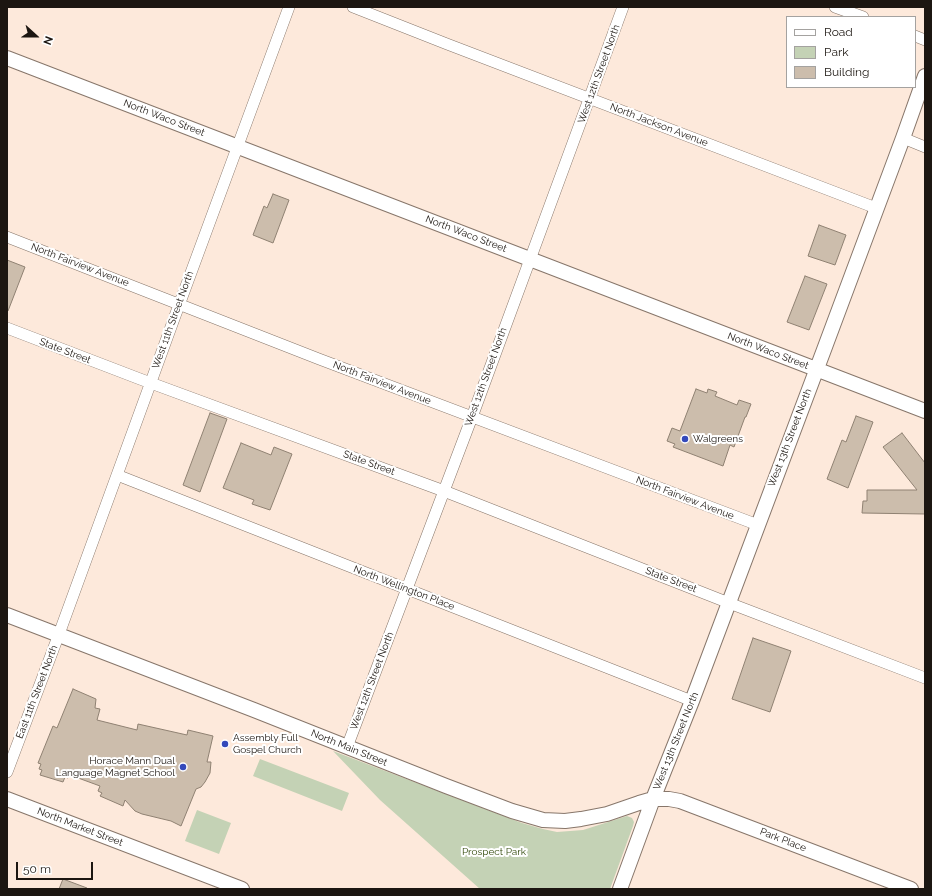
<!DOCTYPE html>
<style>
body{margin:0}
#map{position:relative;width:932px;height:896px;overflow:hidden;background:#fde9db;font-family:Raleway,sans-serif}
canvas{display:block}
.frame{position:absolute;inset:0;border:8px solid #1c1611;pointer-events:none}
.legend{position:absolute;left:786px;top:16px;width:130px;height:72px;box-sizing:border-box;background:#fff;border:1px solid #a4a2a0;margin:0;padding:5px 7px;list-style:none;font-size:12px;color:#1c1611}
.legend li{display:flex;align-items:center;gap:8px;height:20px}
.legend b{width:20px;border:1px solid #a4a2a0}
.north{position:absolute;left:16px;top:16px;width:40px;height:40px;-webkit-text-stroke:3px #fff;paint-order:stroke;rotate:111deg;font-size:11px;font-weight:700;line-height:16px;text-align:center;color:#1c1611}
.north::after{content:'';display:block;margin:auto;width:14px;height:18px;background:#1c1611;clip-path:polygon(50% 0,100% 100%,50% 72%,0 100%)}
.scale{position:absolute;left:16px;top:862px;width:77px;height:18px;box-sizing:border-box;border:2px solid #1c1611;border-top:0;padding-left:5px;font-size:12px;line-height:14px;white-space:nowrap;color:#1c1611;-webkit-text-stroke:3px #fff;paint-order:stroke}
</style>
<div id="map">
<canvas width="932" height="896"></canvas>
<div class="frame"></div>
<ul class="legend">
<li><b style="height:5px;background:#fff"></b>Road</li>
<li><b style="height:11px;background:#c4d2b5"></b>Park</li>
<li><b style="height:11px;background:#ccbdac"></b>Building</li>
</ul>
<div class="north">N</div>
<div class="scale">50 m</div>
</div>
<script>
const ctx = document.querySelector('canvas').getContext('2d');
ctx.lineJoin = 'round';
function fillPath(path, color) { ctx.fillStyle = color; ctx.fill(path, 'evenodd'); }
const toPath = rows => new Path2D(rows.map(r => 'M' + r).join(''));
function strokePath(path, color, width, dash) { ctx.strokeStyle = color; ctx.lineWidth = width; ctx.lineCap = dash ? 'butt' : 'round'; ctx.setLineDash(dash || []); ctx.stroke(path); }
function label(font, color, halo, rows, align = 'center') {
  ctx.font = font + ' Raleway,sans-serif'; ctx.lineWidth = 4; ctx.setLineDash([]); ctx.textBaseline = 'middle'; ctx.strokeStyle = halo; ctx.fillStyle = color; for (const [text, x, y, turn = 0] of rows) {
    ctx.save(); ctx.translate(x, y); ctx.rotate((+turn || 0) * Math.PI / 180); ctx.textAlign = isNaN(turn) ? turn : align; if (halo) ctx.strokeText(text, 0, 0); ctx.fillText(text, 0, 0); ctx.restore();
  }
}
const green = toPath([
 [333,751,522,823,543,829,557,832,583,830,627,816,632,818,634,822,633,826,610,889,480,889,380,800],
 [260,759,349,793,342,811,253,776],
 [197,810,231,823,219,854,185,841]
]);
const building = toPath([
 [273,194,289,200,273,243,253,235,264,206,267,208,273,194],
 [819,225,846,235,835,265,808,256,819,225],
 [7,260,25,267,8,311,7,311,7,260],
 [805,276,827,284,809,330,787,322,805,276],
 [696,389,707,393,708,389,717,392,715,396,737,405,739,400,751,404,746,417,745,417,734,447,730,445,723,466,673,447,675,444,667,441,672,428,680,431,696,389],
 [210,413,227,419,200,492,183,485,210,413],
 [856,416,873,422,848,488,827,479,842,440,846,442,856,416],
 [902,433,925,463,925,514,862,513,863,501,867,501,867,490,917,490,883,447,902,433],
 [241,443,271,455,274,447,292,454,270,510,252,504,254,500,223,488,241,443],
 [753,638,791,651,770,712,732,699,753,638],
 [73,689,96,699,95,708,100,709,97,720,137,730,138,724,187,735,188,730,213,736,207,762,211,762,210,773,205,782,201,787,196,789,181,826,171,821,142,814,135,811,125,800,123,806,100,796,102,793,98,791,100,786,70,775,68,778,65,777,63,782,40,775,42,770,39,769,41,764,38,763,53,726,57,728,73,689],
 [63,879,87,888,87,889,59,889,63,879]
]);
const minor = toPath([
 [353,7,447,44,876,208],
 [835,7,863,17],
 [915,36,925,40],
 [903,138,925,147],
 [7,237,319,359,758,525],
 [7,328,140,379,444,491,729,603,925,678],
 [117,475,692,701],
 [347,747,472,417,623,7],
 [7,772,59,634,175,316,289,7]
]);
const tertiary = toPath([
 [7,58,925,411],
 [7,615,254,710,446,786,512,811,543,820,565,821,581,819,607,814,639,803,653,799,669,799,680,801,911,889],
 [7,799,242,889],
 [620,889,653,799,692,701,825,347,903,138,925,76]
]);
const markers = [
 [685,439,4,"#3349bb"],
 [225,744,4,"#3349bb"],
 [183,767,4,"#3349bb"]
];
const streetNames = [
 ["West 12th Street North",599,74,-70],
 ["North Waco Street",164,118,21],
 ["North Jackson Avenue",659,125,21],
 ["North Waco Street",466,234,21],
 ["North Fairview Avenue",80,265,21],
 ["West 11th Street North",173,320,-70],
 ["State Street",65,351,21],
 ["North Waco Street",768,351,21],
 ["West 12th Street North",486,377,-70],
 ["North Fairview Avenue",382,383,21],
 ["West 13th Street North",790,438,-69],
 ["State Street",369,463,20],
 ["North Fairview Avenue",685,498,21],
 ["State Street",671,580,21],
 ["North Wellington Place",404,588,21],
 ["West 12th Street North",372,681,-69],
 ["East 11th Street North",37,692,-69],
 ["West 13th Street North",676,741,-68],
 ["North Main Street",349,748,22],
 ["North Market Street",80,827,21],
 ["Park Place",783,840,21]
];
const poiNames = [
 ["Walgreens",693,439],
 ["Assembly Full",233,738],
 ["Gospel Church",233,750],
 ["Horace Mann Dual",175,761,"right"],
 ["Language Magnet School",175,773,"right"]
];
const parkNames = [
 ["Prospect Park",494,852]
];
fillPath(green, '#c4d2b5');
fillPath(building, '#ccbdac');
strokePath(building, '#8f8172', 1);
strokePath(minor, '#87766a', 12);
strokePath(tertiary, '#87766a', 16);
strokePath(minor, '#fff', 11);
strokePath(tertiary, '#fff', 14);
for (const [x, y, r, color] of markers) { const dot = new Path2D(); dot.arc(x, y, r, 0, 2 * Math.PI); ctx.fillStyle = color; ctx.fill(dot); strokePath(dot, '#fff', 1.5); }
label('10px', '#1c1611', '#fff', streetNames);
label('10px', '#1c1611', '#fff', poiNames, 'left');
label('10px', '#354c0e', '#fff', parkNames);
</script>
